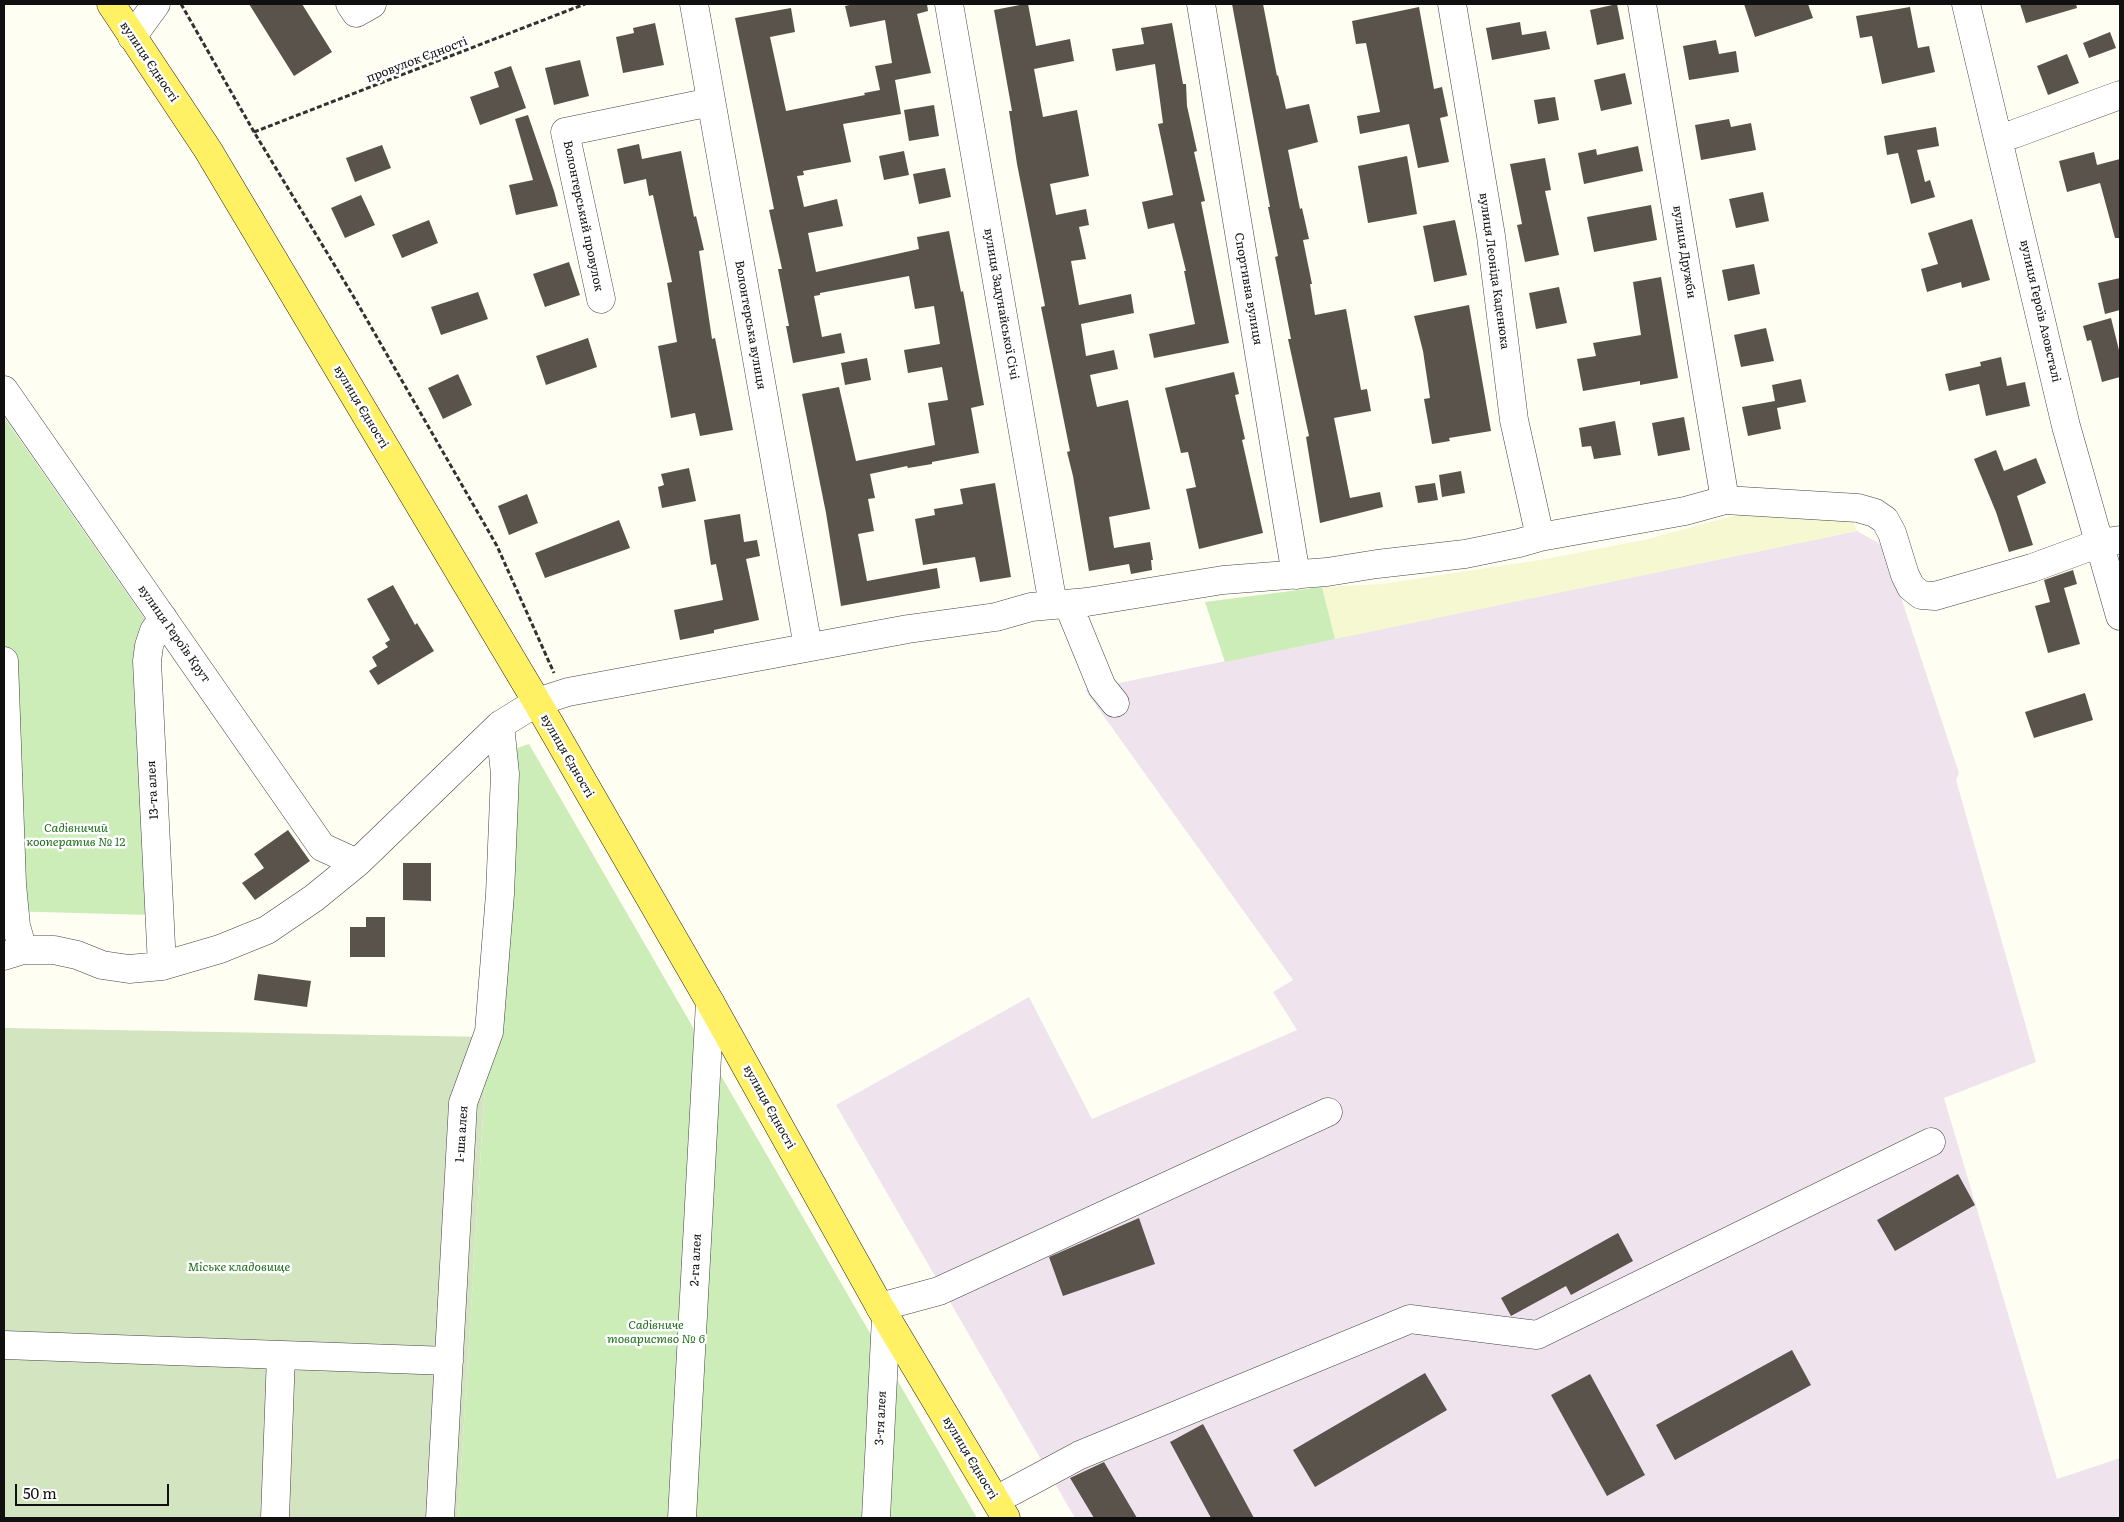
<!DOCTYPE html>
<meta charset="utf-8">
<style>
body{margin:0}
#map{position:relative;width:2124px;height:1522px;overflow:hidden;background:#fffef3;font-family:Literata,serif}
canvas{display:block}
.frame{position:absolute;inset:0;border:5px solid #101010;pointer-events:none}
.scale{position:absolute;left:15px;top:1484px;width:154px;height:22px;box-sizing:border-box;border:2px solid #101010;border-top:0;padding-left:6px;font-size:15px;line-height:18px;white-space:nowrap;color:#101010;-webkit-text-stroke:4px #fff;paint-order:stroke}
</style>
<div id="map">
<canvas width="2124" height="1522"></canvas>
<div class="frame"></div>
<div class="scale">50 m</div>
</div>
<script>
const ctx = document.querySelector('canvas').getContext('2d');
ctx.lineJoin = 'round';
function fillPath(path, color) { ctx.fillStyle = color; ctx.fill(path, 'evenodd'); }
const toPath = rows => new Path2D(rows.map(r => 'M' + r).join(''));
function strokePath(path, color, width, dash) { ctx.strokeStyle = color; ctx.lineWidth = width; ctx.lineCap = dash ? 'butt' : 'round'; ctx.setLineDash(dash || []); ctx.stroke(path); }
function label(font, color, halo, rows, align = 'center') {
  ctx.font = font + ' Literata,serif'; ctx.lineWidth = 5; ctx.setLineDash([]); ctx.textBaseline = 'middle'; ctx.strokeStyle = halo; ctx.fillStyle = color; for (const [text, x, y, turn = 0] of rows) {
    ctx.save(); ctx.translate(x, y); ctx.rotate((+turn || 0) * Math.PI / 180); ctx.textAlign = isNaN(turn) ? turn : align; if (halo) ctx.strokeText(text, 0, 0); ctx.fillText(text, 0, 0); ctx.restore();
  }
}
const industrial = toPath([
 [1857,531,1884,546,1959,773,1956,780,2036,1062,1944,1098,2057,1479,2120,1458,2120,1518,1075,1518,836,1105,1029,997,1092,1119,1297,1030,1273,992,1293,980,1085,690]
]);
const farmland = toPath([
 [1755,510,1853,520,1857,531,1335,639,1322,587,1382,584,1540,560,1644,540]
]);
const green = toPath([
 [4,417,149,625,151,915,4,911],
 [1322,587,1335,639,1225,662,1205,602],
 [529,744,977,1518,458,1518,488,1037,497,755]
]);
const cemetery = toPath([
 [4,1028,488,1037,458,1518,4,1518]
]);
const building = toPath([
 [249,4,302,4,332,52,294,76],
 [854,4,927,4,928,11,917,14,931,73,895,80,901,114,843,124,851,162,803,171,804,175,797,176,804,207,837,199,843,226,808,233,816,272,919,249,917,237,949,231,961,292,963,291,984,405,971,408,979,453,932,462,932,464,908,468,907,466,870,474,875,498,868,499,874,531,858,534,867,581,937,568,940,588,841,606,826,513,802,394,839,387,856,461,935,445,928,403,948,400,942,367,908,373,904,350,940,344,934,306,915,309,909,276,820,293,820,295,814,296,822,337,841,333,845,353,793,363,786,326,789,326,778,269,782,269,769,210,774,209,735,18,791,8,795,32,770,37,786,111,865,95,864,93,880,90,875,66,892,63,885,20,850,27,845,6],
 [1025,4,1028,4,1036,46,1070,39,1074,61,1034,69,1043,117,1077,110,1089,176,1050,184,1056,215,1086,209,1089,225,1079,227,1086,259,1071,261,1079,305,1131,294,1134,313,1081,324,1086,356,1114,350,1118,369,1090,375,1097,407,1128,400,1150,509,1109,517,1114,548,1150,542,1153,560,1151,560,1152,570,1131,574,1129,564,1089,571,1073,476,1067,452,1070,451,1041,307,1045,306,1017,164,1009,111,1012,111,994,10],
 [1232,4,1263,4,1277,76,1278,75,1286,109,1309,104,1318,142,1288,150,1300,209,1302,208,1309,239,1303,240,1312,284,1310,284,1315,315,1346,309,1361,390,1367,389,1371,411,1334,418,1350,498,1380,492,1383,507,1320,523,1306,437,1309,436,1288,339,1291,339,1275,257,1278,256,1268,207,1270,207],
 [1617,4,1624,39,1597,45,1590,10],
 [1744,4,1808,4,1813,18,1755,37],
 [2020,4,2076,4,2077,8,2026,23],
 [1419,7,1434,89,1442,87,1448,116,1440,118,1449,162,1418,168,1409,124,1360,134,1357,116,1380,112,1366,43,1356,44,1352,21],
 [1910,7,1918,48,1929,46,1935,72,1882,84,1872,36,1860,38,1856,16],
 [1520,22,1522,35,1546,31,1550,49,1492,60,1486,28],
 [655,23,664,65,623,73,616,37,634,33,633,28],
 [1172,23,1183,84,1186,84,1187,106,1197,151,1194,152,1205,201,1201,202,1229,343,1154,358,1149,334,1195,324,1184,271,1186,271,1174,223,1148,229,1142,202,1173,195,1158,124,1163,123,1155,64,1116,71,1112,49,1144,44,1141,28],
 [2110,32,2116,48,2089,58,2083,43],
 [1716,40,1719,54,1736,51,1739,72,1689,80,1683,46],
 [2067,54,2079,83,2048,95,2037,66],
 [580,60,589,96,554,105,545,68],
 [511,66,526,108,480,125,470,97,499,87,494,72],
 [1625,73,1632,104,1601,111,1594,80],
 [1555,97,1559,120,1538,124,1534,100],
 [934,105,939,136,909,141,904,110],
 [528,115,554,191,558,206,516,215,509,185,533,180,515,119],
 [1729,119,1731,127,1751,123,1756,150,1701,160,1695,125],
 [1936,127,1939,146,1917,150,1925,182,1930,180,1935,197,1911,204,1898,153,1887,155,1884,136],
 [639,144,642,159,681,151,694,217,696,216,704,250,699,251,712,339,715,338,733,430,700,436,695,413,671,418,658,346,677,342,667,283,672,282,653,195,649,196,646,179,624,184,617,149],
 [382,145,391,168,355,182,346,158],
 [1638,146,1643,171,1584,184,1578,153,1596,149,1597,155],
 [904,151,909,175,884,180,879,156],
 [2094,152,2097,165,2120,159,2120,238,2115,238,2100,183,2067,192,2059,161],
 [1407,156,1417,214,1368,223,1358,166],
 [1545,158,1551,190,1545,191,1559,255,1525,262,1517,225,1522,224,1510,164],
 [945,168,951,197,919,204,913,174],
 [1763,192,1769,221,1736,228,1729,199],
 [361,195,375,225,345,238,331,208],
 [1651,205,1657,240,1594,252,1587,217],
 [1972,219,1990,280,1962,288,1961,282,1927,292,1921,269,1938,264,1928,233],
 [429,220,438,243,402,258,392,235],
 [1455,220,1467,275,1434,282,1423,226],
 [569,262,580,295,545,307,533,274],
 [1754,264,1760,294,1728,301,1722,270],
 [1661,277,1678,378,1640,385,1640,381,1583,391,1577,359,1596,356,1593,343,1641,335,1633,282],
 [2120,278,2120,310,2105,314,2098,283],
 [1559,287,1567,323,1536,329,1529,293],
 [478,292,488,319,441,335,431,307],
 [1469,305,1491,431,1449,438,1450,441,1432,444,1424,399,1430,398,1423,351,1414,316],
 [2111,318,2120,354,2120,377,2102,382,2091,340,2087,341,2083,326],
 [1766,328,1774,361,1741,367,1734,335],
 [588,338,597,367,546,385,536,356],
 [2001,357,2007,386,2025,382,2030,406,1986,416,1979,384,1949,391,1945,374,1981,366,1980,362],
 [867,358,871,380,845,385,841,363],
 [1234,372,1239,394,1235,395,1245,439,1242,440,1263,533,1199,549,1186,489,1196,487,1188,452,1181,453,1165,388],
 [458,374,472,405,443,419,428,388],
 [1801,379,1806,402,1777,408,1781,429,1748,436,1742,407,1775,401,1772,385],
 [1684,417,1690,450,1658,456,1652,423],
 [1615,421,1621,455,1594,459,1591,446,1582,447,1579,428],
 [1996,450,2004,471,2036,458,2046,483,2017,496,2033,545,2009,552,1996,512,1974,459],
 [689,468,696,501,662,508,658,487,664,485,661,474],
 [1461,471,1465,493,1442,497,1439,475],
 [995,483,1011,577,980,582,975,557,923,565,915,519,935,515,934,509,963,504,960,489],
 [1435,483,1438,500,1418,503,1415,486],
 [527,494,538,523,509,535,498,506],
 [740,514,744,542,757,540,760,556,746,559,759,620,714,630,714,633,680,640,674,610,723,600,716,564,711,565,704,520],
 [619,520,630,548,545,578,535,553],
 [2073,570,2077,584,2064,588,2080,644,2048,653,2035,606,2050,602,2044,580],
 [393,585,415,625,417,623,434,651,378,685,369,671,377,666,372,657,388,647,385,643,390,640,367,599],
 [2085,693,2093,720,2034,738,2025,712],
 [288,830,310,861,255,900,242,883,264,868,254,854],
 [403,863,431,863,431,901,403,900],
 [366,917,385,917,385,957,350,957,350,927,366,927],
 [258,974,311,981,307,1007,254,1000],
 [1958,1174,1975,1205,1895,1251,1877,1220],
 [1139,1218,1155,1264,1063,1296,1049,1257],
 [1618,1233,1633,1261,1571,1295,1566,1286,1511,1316,1501,1298],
 [1792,1350,1811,1385,1675,1460,1656,1425],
 [1425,1373,1447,1410,1315,1487,1293,1450],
 [1590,1374,1645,1475,1607,1496,1551,1395],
 [1203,1424,1254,1518,1211,1518,1170,1442],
 [1104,1462,1137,1518,1094,1518,1070,1478]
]);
const path = toPath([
 [181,4,254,132,355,299,497,546,554,673],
 [254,132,585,4]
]);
const minor = toPath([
 [350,4,356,13,372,4],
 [694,4,808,647],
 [949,4,1053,605],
 [1201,4,1296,575],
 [1452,4,1491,236,1514,420,1540,537],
 [1642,4,1725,500],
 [1966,4,2066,426,2120,616],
 [132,37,156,4],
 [1999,138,2014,134,2120,95],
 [601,299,565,132,711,102],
 [4,390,322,847,357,863],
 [1068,604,1102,687,1115,703],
 [4,661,12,884,16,926,23,950],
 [4,956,23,950,54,950,77,955,102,965,129,969,162,966,220,949,267,930,314,898,357,863,500,725,537,702,568,692,908,629,996,617,1031,607,1087,602,1223,580,1327,572,1377,564,1465,554,1519,543,1540,537,1685,511,1725,500,1858,508,1875,513,1885,520,1892,533,1905,575,1911,587,1921,595,1935,596,2032,568,2100,543,2120,540],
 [162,966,147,661,149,646,154,631,163,618],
 [880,1307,939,1291,1328,1112],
 [4,1345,449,1361],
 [996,1500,1080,1455,1410,1319,1537,1335,1931,1142],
 [275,1518,281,1355],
 [440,1518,463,1103,489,1032,500,894,505,774,500,725],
 [682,1518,710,1002],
 [876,1518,886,1317]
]);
const major = toPath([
 [111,4,208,150,537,702,710,1002,880,1307,1006,1518]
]);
const streetNames = [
 ["провулок Єдності",417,60,-21],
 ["вулиця Єдності",149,62,56],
 ["Волонтерський провулок",583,216,78],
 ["вулиця Дружби",1684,252,81],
 ["вулиця Леоніда Каденюка",1494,271,82],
 ["Спортивна вулиця",1248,289,80],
 ["вулиця Задунайської Січі",1001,304,80],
 ["вулиця Героїв Азовсталі",2040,311,77],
 ["Волонтерська вулиця",750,325,80],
 ["вулиця Єдності",361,407,59],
 ["вулиця Героїв Крут",174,634,55],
 ["вулиця Єдності",567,756,60],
 ["13-та алея",153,790,-93],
 ["вулиця Єдності",769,1107,61],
 ["1-ша алея",462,1134,-86],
 ["2-га алея",696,1260,-87],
 ["3-тя алея",881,1418,-87],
 ["вулиця Єдності",970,1458,59]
];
const parkNames = [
 ["Садівничий",76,828],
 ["кооператив № 12",76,842],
 ["Міське кладовище",239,1267],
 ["Садівниче",656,1325],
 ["товариство № 6",656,1339]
];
fillPath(industrial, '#efe4ee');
fillPath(farmland, '#f5f8d0');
fillPath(green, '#ccedb8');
fillPath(cemetery, '#d3e4c1');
fillPath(building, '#5a534b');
strokePath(minor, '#434343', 29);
strokePath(major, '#212121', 29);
strokePath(path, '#323232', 3, [5, 2.5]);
strokePath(minor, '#fff', 28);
strokePath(major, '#fff163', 28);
label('12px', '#101010', '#fff', streetNames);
label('italic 12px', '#1e6e1a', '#fff', parkNames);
</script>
